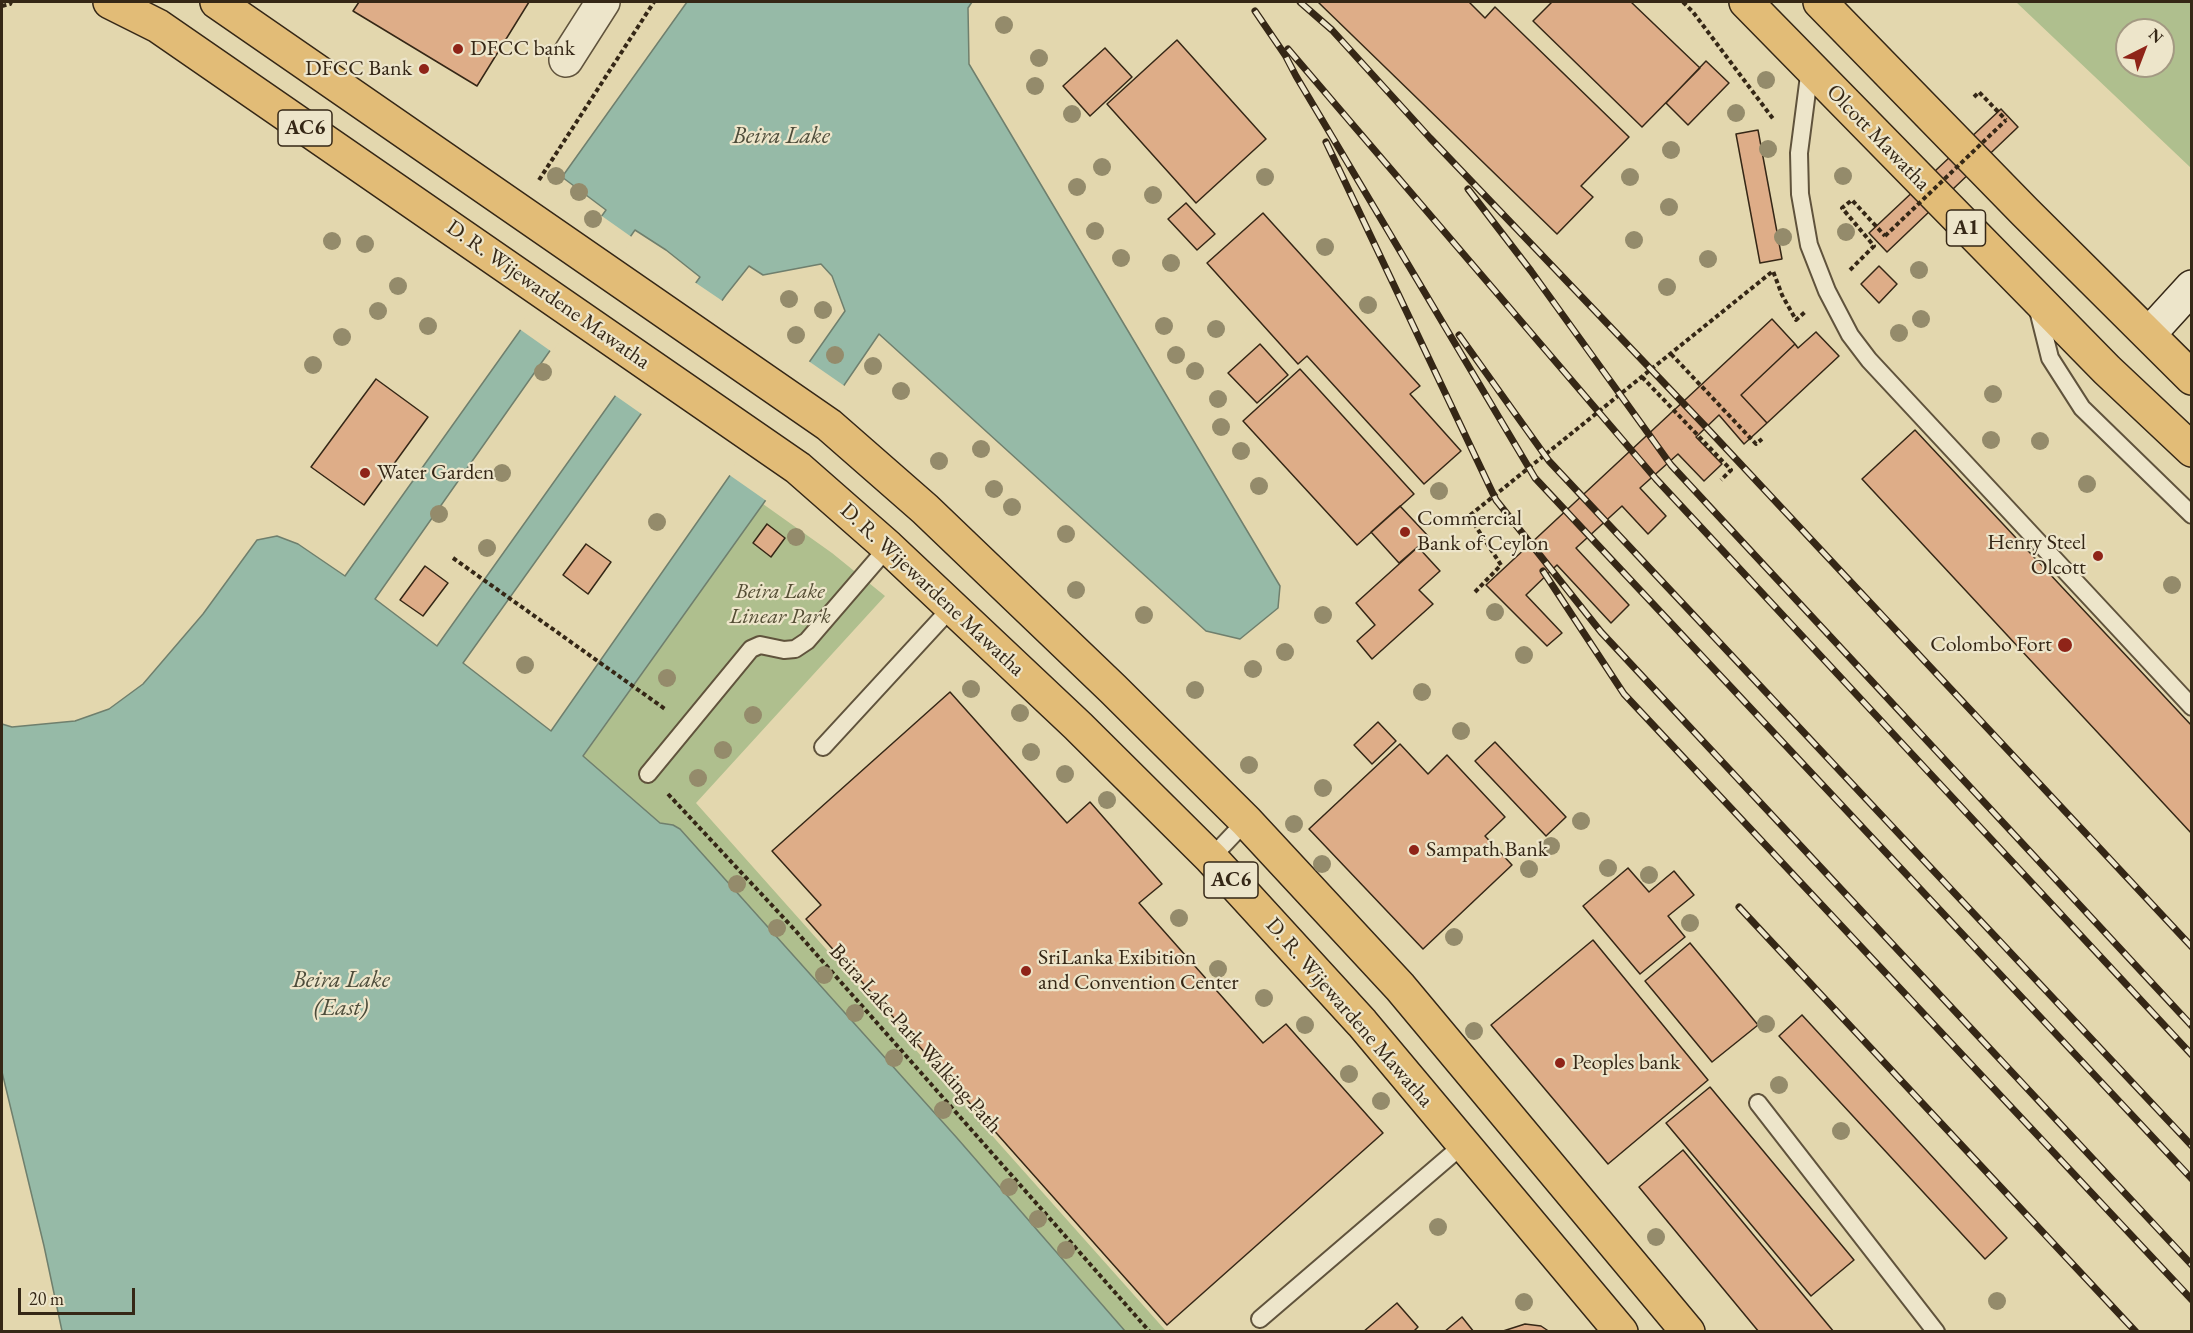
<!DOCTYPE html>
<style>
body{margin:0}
#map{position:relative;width:2193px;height:1333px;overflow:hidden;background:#e3d7ae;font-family:"EB Garamond",serif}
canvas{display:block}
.frame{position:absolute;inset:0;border:3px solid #352716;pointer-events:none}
.north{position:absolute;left:2115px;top:18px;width:60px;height:60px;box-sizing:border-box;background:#ede5ca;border:2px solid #a39982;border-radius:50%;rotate:42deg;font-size:16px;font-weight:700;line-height:24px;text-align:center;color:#352716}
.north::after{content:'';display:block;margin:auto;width:21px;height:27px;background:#8f2418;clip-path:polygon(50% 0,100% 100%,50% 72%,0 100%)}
.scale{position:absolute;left:18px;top:1288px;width:117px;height:27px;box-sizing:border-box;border:3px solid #352716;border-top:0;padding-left:8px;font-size:18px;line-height:21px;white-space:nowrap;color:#352716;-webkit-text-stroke:4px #ede5ca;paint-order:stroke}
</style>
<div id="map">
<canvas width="2193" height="1333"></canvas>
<div class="frame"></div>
<div class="north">N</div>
<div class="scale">20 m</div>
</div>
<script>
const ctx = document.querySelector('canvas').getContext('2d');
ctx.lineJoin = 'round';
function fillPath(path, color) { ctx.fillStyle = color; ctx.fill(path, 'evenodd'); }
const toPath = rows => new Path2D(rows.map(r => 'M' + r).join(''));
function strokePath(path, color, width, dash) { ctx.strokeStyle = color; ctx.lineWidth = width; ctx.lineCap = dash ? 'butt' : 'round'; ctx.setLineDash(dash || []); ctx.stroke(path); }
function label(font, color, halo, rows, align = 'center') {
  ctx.font = font + ' "EB Garamond",serif'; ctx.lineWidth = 4.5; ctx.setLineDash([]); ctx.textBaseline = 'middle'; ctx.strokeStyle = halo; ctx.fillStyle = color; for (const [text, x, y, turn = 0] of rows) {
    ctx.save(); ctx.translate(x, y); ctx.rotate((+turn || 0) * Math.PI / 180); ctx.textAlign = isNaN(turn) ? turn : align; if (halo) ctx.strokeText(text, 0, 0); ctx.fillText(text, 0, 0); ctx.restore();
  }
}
const green = toPath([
 [2016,2,2191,2,2191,168],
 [2127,30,2163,30,2163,66,2127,66],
 [763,504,832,553,885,596,696,803,1166,1331,1125,1331,957,1138,680,829,673,825,660,823,583,757]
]);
const water = toPath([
 [687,2,972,2,968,8,969,64,1280,586,1278,608,1240,639,1206,631,879,334,763,504,583,756,660,823,673,825,680,829,957,1138,1125,1331,62,1331,44,1246,2,1072,2,724,12,727,75,721,109,709,143,684,203,614,257,540,277,536,298,544,345,576,606,210,562,177,687,2],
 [635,230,666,250,700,277,437,646,375,599,635,230],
 [821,264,832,276,845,311,551,731,463,663,726,295,749,266,763,275,821,264]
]);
const pier = toPath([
 [599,214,633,238,552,352,518,328],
 [693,281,724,302,643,415,613,394],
 [807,360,846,387,768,502,728,474]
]);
const building = toPath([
 [359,2,529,2,477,86,353,11,359,2],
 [1318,2,1469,2,1485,18,1495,7,1629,137,1581,186,1593,197,1557,234,1318,2],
 [1552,2,1631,2,1700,68,1642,127,1533,21,1552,2],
 [1177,40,1266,139,1196,203,1107,104,1177,40],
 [1105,48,1132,77,1090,116,1063,86,1105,48],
 [1706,61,1729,83,1688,125,1666,103,1706,61],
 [2001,109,2018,127,1887,252,1869,233,2001,109],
 [1758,130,1782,259,1760,263,1736,134,1758,130],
 [1186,203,1215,234,1197,250,1168,219,1186,203],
 [1263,213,1420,386,1410,394,1461,451,1424,484,1307,356,1298,364,1207,263,1263,213],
 [1879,266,1897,284,1879,303,1861,284,1879,266],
 [1772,319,1795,344,1741,395,1767,423,1744,444,1719,415,1696,437,1722,464,1704,481,1678,454,1640,488,1666,516,1648,534,1622,506,1576,548,1629,605,1611,623,1557,565,1526,595,1562,633,1547,646,1486,585,1772,319],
 [1816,332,1839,356,1767,423,1741,395,1795,344,1798,348,1816,332],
 [1260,344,1288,375,1257,403,1228,373,1260,344],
 [1300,369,1414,494,1357,545,1243,421,1300,369],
 [376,379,428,417,364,505,311,467,376,379],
 [1915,430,2192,726,2192,834,1862,479,1915,430],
 [1400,506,1429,537,1399,563,1371,532,1400,506],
 [767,524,785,538,771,557,753,543,767,524],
 [586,544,611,562,588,594,563,575,586,544],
 [1418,547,1440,571,1419,590,1433,604,1372,659,1357,641,1375,625,1356,603,1418,547],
 [425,566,448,583,423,616,400,600,425,566],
 [950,692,1067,823,1090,802,1162,884,1139,903,1263,1043,1286,1024,1383,1133,1167,1325,806,919,821,905,772,851,950,692],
 [1378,722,1396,741,1372,764,1354,745,1378,722],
 [1495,742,1566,817,1546,836,1475,761,1495,742],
 [1400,744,1428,774,1447,755,1505,817,1485,836,1512,865,1423,949,1309,829,1400,744],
 [1628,868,1649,892,1674,871,1694,895,1668,916,1685,937,1640,974,1583,906,1628,868],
 [1593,940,1708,1080,1608,1164,1491,1025,1593,940],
 [1690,943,1758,1025,1712,1062,1645,981,1690,943],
 [1802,1015,2007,1238,1985,1259,1779,1036,1802,1015],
 [1710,1087,1854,1260,1811,1296,1666,1123,1710,1087],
 [1683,1150,1834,1332,1759,1332,1639,1187,1683,1150],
 [1397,1303,1418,1327,1413,1332,1363,1332,1397,1303],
 [1462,1317,1474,1332,1444,1332,1462,1317],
 [1525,1324,1541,1326,1550,1332,1500,1332,1525,1324]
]);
const path = toPath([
 [1683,2,1693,12,1774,120],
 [2,6,10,4,11,2],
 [1974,97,1979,92,2006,120],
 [539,180,654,2],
 [1850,270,1874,246,1842,208,1852,200,1885,236],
 [1671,354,1756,444,1762,439],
 [1642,377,1731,470,1721,480],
 [453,558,665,709],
 [1475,592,1501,565,1469,516,1773,271,1782,295,1796,320,1805,312],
 [668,794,794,929,1150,1332]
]);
const lane = toPath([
 [1810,68,1799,153,1800,194,1809,245,1827,291,1850,335,1869,360,2192,707],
 [2037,306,2050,358,2082,408,2192,515],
 [823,747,952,607],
 [648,774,751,649,760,645,784,650,795,649,807,641,888,547],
 [1211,858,1246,821],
 [1758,1103,1936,1332],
 [1260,1319,1464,1144]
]);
const street = toPath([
 [566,60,603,2]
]);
const secondary = toPath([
 [2149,334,2192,287]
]);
const primary = toPath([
 [110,2,158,26,798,468,888,547,1078,726,1211,858,1362,1023,1621,1332],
 [217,2,829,425,925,509,1113,689,1246,821,1400,987,1688,1332]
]);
const highway = toPath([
 [1746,2,2107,370,2192,450],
 [1820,2,2025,212,2192,378]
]);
const rail = toPath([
 [1300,2,1332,30,1430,138,1706,427,2192,947],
 [1255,11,1285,55,1296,76,1535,478,2192,1179],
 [1288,49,1656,479,2192,1055],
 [1326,142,1496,500,1601,632,2192,1265],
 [1468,189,1531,271,1671,465,2192,1026],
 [1459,335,1549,461,2192,1146],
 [1543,571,1624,694,2192,1300],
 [1739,907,2136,1332]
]);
const pathBridge = toPath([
 [1885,236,2006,120]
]);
const trees = [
 [1004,25],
 [1039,58],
 [1766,80],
 [1035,86],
 [1736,113],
 [1072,114],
 [1768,149],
 [1671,150],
 [1102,167],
 [556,176],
 [1843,176],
 [1265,177],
 [1630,177],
 [1077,187],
 [579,192],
 [1153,195],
 [1669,207],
 [593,219],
 [1095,231],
 [1846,232],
 [1783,237],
 [1634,240],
 [332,241],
 [365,244],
 [1325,247],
 [1121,258],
 [1708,259],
 [1171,263],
 [1919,270],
 [398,286],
 [1667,287],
 [789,299],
 [1368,305],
 [823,310],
 [378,311],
 [1921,319],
 [428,326],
 [1164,326],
 [1216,329],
 [1899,333],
 [796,335],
 [342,337],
 [835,355],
 [1176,355],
 [313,365],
 [873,366],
 [1195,371],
 [543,372],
 [901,391],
 [1993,394],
 [1218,399],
 [1221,427],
 [1991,440],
 [2040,441],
 [981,449],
 [1241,451],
 [939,461],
 [502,473],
 [2087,484],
 [1259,486],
 [994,489],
 [1439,491],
 [1012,507],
 [439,514],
 [657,522],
 [1066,534],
 [796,537],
 [487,548],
 [2172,585],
 [1076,590],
 [1495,612],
 [1144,615],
 [1323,615],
 [1285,652],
 [1524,655],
 [525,665],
 [1253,669],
 [667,678],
 [971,689],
 [1195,690],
 [1422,692],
 [1020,713],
 [753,715],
 [1461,731],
 [723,750],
 [1031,752],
 [1249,765],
 [1065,774],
 [698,778],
 [1323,788],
 [1107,800],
 [1581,821],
 [1294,824],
 [1551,846],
 [1322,864],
 [1608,868],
 [1529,869],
 [1649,875],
 [737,884],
 [1179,918],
 [1690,923],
 [777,928],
 [1454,937],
 [1218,969],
 [824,975],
 [1264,998],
 [855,1013],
 [1766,1024],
 [1305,1025],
 [1474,1031],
 [894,1058],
 [1349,1074],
 [1779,1085],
 [1381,1101],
 [943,1110],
 [1841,1131],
 [1009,1187],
 [1038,1219],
 [1438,1227],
 [1656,1237],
 [1066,1250],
 [1997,1301],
 [1524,1302]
];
const markers = [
 [458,49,6,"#8f2418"],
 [424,69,6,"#8f2418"],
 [365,473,6,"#8f2418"],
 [1405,532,6,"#8f2418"],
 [2098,556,6,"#8f2418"],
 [2065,645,8,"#8f2418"],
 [1414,850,6,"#8f2418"],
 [1026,971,6,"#8f2418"],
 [1560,1063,6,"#8f2418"]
];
const shields = [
 [305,128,54],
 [1966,228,39],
 [1231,880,54]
];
const shieldNames = [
 ["AC6",305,128],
 ["A1",1966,228],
 ["AC6",1231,880]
];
const poiNames = [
 ["DFCC bank",470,49],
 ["DFCC Bank",412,69,"right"],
 ["Water Garden",377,473],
 ["Commercial",1417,519],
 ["Bank of Ceylon",1417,544],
 ["Henry Steel",2086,543,"right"],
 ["Olcott",2086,568,"right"],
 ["Colombo Fort",2052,645,"right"],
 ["Sampath Bank",1426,850],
 ["SriLanka Exibition",1038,958],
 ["and Convention Center",1038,983],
 ["Peoples bank",1572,1063]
];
const streetNames = [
 ["Olcott Mawatha",1878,138,46],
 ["D. R. Wijewardene Mawatha",548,295,35],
 ["D. R. Wijewardene Mawatha",932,590,43],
 ["D. R. Wijewardene Mawatha",1349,1013,49],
 ["Beira Lake Park Walking Path",915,1039,48]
];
const parkNames = [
 ["Beira Lake",780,592],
 ["Linear Park",780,617]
];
const waterNames = [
 ["Beira Lake",781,136],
 ["Beira Lake",341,980],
 ["(East)",341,1008]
];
fillPath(green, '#afbf8e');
fillPath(water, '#96baa7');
strokePath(water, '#6f7f6d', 1.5);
fillPath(pier, '#e3d7ae');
fillPath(building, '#dead88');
strokePath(building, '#352716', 1.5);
strokePath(lane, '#60533c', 20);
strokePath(street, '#60533c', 36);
strokePath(secondary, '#352716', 36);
strokePath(primary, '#352716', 36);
strokePath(highway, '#352716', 36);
strokePath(path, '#352716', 4, [4.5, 3]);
strokePath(lane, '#ede5ca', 16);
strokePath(street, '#ede5ca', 33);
strokePath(secondary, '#ede5ca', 33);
strokePath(primary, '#e2bc77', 33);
strokePath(highway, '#e2bc77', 33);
strokePath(rail, '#352716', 7);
strokePath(rail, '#ede5ca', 4.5, [14]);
strokePath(pathBridge, '#352716', 4, [4.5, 3]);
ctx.fillStyle = '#948b6b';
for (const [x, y] of trees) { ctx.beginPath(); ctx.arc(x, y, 9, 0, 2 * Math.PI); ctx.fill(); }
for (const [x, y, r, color] of markers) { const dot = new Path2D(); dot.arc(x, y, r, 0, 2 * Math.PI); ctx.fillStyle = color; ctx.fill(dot); strokePath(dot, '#ede5ca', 2); }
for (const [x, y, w] of shields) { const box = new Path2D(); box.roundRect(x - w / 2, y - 18, w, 36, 4.5); ctx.fillStyle = '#ede5ca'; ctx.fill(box); strokePath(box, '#352716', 1.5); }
label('bold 21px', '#352716', null, shieldNames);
label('22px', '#352716', '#ede5ca', poiNames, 'left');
label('22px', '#352716', '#ede5ca', streetNames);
label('italic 22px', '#544d34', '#ede5ca', parkNames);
label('italic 24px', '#4d4c3a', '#ede5ca', waterNames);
</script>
